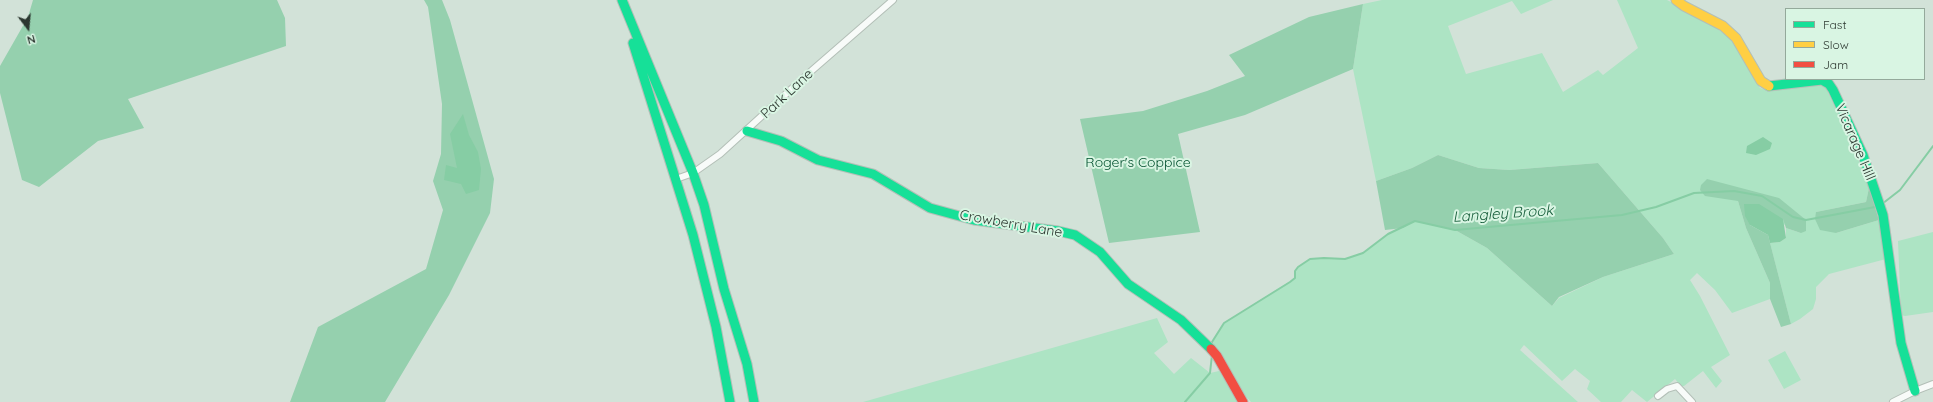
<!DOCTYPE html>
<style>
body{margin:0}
#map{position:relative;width:1933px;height:402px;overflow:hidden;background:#d2e2d8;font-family:Quicksand,sans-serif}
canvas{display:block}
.legend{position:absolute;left:1785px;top:8px;width:140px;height:72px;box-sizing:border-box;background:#d9f5e3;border:1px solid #94a99b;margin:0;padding:5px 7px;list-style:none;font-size:12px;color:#2c3730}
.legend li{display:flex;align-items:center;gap:8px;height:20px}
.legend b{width:20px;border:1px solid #94a99b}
.north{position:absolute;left:8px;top:8px;width:40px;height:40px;-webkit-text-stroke:3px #d9f5e3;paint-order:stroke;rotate:164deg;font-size:11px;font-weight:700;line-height:16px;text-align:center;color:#2c3730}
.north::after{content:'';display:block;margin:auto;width:14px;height:18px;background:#2c3730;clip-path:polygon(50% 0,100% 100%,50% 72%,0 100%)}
</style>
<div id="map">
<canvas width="1933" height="402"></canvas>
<ul class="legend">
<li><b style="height:5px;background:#16e098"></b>Fast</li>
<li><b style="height:5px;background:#ffcf43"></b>Slow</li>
<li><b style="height:5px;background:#f24e42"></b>Jam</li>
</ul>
<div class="north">N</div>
</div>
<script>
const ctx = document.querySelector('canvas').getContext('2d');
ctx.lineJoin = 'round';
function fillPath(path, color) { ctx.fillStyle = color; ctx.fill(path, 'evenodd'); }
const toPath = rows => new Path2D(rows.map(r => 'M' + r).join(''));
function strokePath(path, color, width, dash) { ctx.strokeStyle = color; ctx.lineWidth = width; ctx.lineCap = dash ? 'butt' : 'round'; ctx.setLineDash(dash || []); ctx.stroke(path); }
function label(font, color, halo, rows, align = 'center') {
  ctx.font = font + ' Quicksand,sans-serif'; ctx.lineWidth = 4; ctx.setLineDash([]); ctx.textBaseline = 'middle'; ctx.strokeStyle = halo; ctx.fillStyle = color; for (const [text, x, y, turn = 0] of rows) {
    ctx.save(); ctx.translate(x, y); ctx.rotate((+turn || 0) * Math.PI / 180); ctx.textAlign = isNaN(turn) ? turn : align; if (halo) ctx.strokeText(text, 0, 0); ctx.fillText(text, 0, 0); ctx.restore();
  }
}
const green = toPath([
 [1382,0,1553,0,1521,14,1512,1,1448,26,1466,74,1542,53,1563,92,1598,70,1603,75,1638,48,1617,0,1667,0,1704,19,1737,43,1760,88,1771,91,1820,83,1825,86,1858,156,1869,188,1866,202,1816,212,1836,233,1879,220,1886,259,1829,274,1816,287,1816,299,1813,309,1800,319,1791,324,1770,243,1780,242,1786,238,1786,228,1801,233,1738,201,1746,228,1770,283,1770,299,1732,313,1715,290,1697,273,1690,280,1700,296,1730,355,1711,367,1722,381,1716,388,1703,371,1684,386,1681,386,1675,379,1647,402,1632,390,1621,402,1601,402,1587,389,1590,381,1575,369,1562,381,1524,345,1520,350,1578,402,1251,402,1242,392,1212,342,1224,323,1295,278,1295,271,1298,267,1310,259,1324,258,1345,259,1363,253,1388,234,1415,221,1455,230,1487,248,1552,306,1559,298,1603,277,1674,254,1663,238,1598,163,1509,170,1479,168,1438,155,1412,168,1376,181,1353,69,1363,4],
 [1933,232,1933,312,1905,316,1901,315,1898,241],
 [1157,318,1168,342,1154,353,1174,374,1191,358,1210,373,1219,371,1239,402,863,402],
 [1785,351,1801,380,1784,389,1768,360]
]);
const forest = toPath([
 [33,0,277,0,285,18,286,46,128,99,144,128,98,141,39,187,22,180,0,93,0,66,28,17],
 [424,0,442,0,450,20,494,179,490,213,449,295,385,402,290,402,318,327,426,269,443,210,433,181,441,154,442,104,428,7],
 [1363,4,1353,69,1245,115,1178,134,1200,232,1109,243,1080,119,1143,111,1207,91,1245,76,1229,55,1309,17],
 [1438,155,1479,168,1509,170,1598,163,1663,238,1674,254,1603,277,1559,297,1552,306,1487,248,1455,230,1415,221,1403,228,1385,230,1376,181,1412,168],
 [1707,179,1779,198,1806,220,1806,231,1801,233,1786,228,1783,219,1750,225,1768,235,1791,324,1781,327,1770,299,1770,283,1746,228,1738,201,1705,196,1700,190,1701,185],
 [1869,188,1879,220,1836,233,1820,230,1815,219,1816,212,1866,202]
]);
const water = toPath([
 [463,114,469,135,478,152,481,169,479,190,466,194,461,184,444,180,446,165,457,168,450,134],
 [1763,137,1772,143,1770,149,1756,155,1746,153,1747,146],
 [1759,204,1783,219,1786,238,1780,242,1770,243,1768,235,1750,225,1745,216,1744,204]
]);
const stream = toPath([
 [1882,204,1900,190,1933,146],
 [1212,347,1212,342,1224,323,1290,282,1295,278,1295,271,1298,267,1310,259,1324,258,1345,259,1363,253,1388,234,1415,221,1455,230,1622,215,1656,207,1694,193,1734,191,1762,196,1793,217,1806,220,1875,207],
 [1185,402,1210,373,1212,355]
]);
const street = toPath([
 [676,179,693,173,720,154,809,73,893,0],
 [1658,396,1667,389,1677,386,1692,402],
 [1893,402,1915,391,1933,384]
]);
const fast = toPath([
 [622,0,693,173,704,205,724,289,747,364,754,402],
 [633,43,693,235,716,327,730,402],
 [1769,86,1822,80,1829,84,1833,90,1863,155,1883,215,1901,343,1915,391],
 [747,131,781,141,818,160,873,174,930,208,974,220,1058,231,1075,235,1100,252,1128,284,1181,320,1211,349]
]);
const slow = toPath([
 [1676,0,1684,6,1723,26,1736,38,1761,81,1769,86]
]);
const jam = toPath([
 [1211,349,1217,356,1243,402]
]);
const streetNames = [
 ["Park Lane",787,94,-43],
 ["Vicarage Hill",1855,142,67],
 ["Crowberry Lane",1011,224,10]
];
const parkNames = [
 ["Roger's Coppice",1138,163]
];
const waterNames = [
 ["Langley Brook",1503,214,-4]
];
fillPath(green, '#ade4c4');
fillPath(forest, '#95d0ae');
fillPath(water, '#86cda4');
strokePath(stream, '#86cda4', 2);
strokePath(street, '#b3bfb7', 8);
strokePath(fast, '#b3bfb7', 11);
strokePath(slow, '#b3bfb7', 11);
strokePath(jam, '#b3bfb7', 11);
strokePath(street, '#f8fbf9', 6);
strokePath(fast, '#16e098', 9);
strokePath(slow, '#ffcf43', 9);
strokePath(jam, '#f24e42', 9);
label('14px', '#2c3730', '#d9f5e3', streetNames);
label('14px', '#004f2d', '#d9f5e3', parkNames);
label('italic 15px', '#175e3b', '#d9f5e3', waterNames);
</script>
